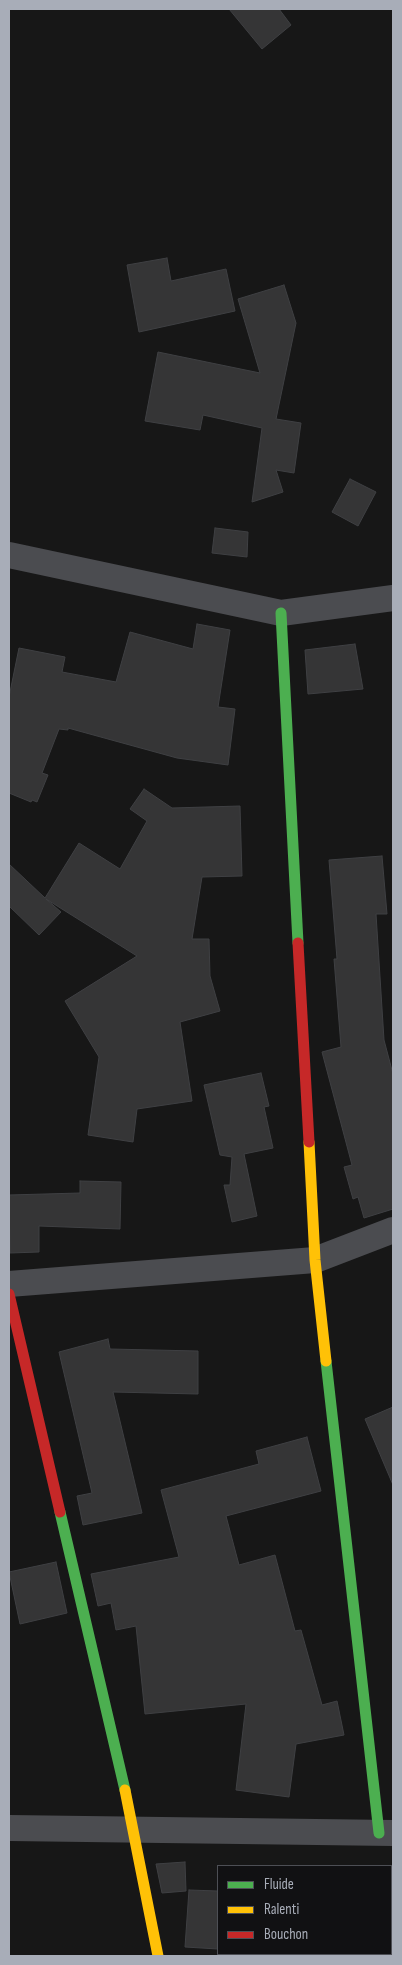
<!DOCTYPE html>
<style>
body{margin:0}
#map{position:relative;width:402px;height:1965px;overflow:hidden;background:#171717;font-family:"Sofia Sans Condensed",sans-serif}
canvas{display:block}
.frame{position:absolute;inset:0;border:10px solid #a8adb8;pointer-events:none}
.legend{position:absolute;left:217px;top:1865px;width:175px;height:90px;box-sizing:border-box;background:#111113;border:1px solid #4d4f55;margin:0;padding:6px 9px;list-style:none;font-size:15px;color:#a8adb8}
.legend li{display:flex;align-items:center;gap:10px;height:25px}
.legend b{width:25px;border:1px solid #4d4f55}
</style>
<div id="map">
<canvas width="402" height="1965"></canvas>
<div class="frame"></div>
<ul class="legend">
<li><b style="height:6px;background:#4caf50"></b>Fluide</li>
<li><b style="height:6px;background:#ffc107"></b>Ralenti</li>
<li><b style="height:6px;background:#c62828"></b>Bouchon</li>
</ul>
</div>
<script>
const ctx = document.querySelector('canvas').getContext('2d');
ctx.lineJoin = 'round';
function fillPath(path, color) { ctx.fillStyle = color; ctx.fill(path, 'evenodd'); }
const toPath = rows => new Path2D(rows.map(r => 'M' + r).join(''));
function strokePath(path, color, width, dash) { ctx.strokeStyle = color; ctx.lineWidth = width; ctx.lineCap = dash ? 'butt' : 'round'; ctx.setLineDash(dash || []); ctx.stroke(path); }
const building = toPath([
 [229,9,279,9,291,25,262,49,229,9],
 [167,258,171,281,226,269,235,311,139,332,127,265,167,258],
 [284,285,296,323,276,419,301,423,294,473,276,470,283,492,252,502,262,428,203,415,200,430,145,421,158,352,260,373,238,299,284,285],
 [350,479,376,492,358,526,332,512,350,479],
 [215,528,248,532,247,557,212,553,215,528],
 [197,624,230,630,218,707,235,709,228,765,177,758,68,728,68,730,59,729,42,773,48,775,37,802,32,800,31,802,9,793,9,697,19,648,65,657,62,672,116,682,130,632,193,649,197,624],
 [355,644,363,689,308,694,305,650,355,644],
 [144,789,172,808,240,806,242,876,202,877,192,939,209,939,210,976,220,1011,180,1022,192,1101,137,1109,133,1142,88,1135,99,1057,65,1001,137,956,46,899,61,912,39,935,9,906,9,864,45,898,79,843,120,869,147,821,130,809,144,789],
 [382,856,387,914,376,914,384,1040,393,1074,393,1209,364,1218,358,1197,353,1199,344,1167,352,1165,322,1052,341,1047,334,959,337,959,329,860,382,856],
 [261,1073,269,1106,264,1107,273,1148,244,1154,257,1216,232,1222,224,1185,230,1185,232,1157,220,1155,204,1085,261,1073],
 [80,1181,121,1182,120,1229,39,1226,39,1252,10,1253,9,1195,80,1193,80,1181],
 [108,1339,110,1349,198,1351,198,1394,113,1392,142,1513,83,1525,77,1496,92,1493,59,1352,108,1339],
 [393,1407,393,1485,365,1419,393,1407],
 [307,1437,321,1491,226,1516,239,1565,275,1555,295,1631,301,1630,322,1705,337,1701,344,1735,296,1744,289,1797,236,1790,246,1704,145,1714,136,1626,116,1630,111,1603,98,1606,91,1574,179,1557,161,1490,259,1464,256,1451,307,1437],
 [56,1562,67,1613,20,1624,9,1572,56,1562],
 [185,1862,186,1891,162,1893,156,1864,185,1862],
 [189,1890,218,1891,218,1949,185,1947,189,1890]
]);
const street = toPath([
 [9,555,281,613,393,598],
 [9,1284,315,1260,393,1230],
 [9,1828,393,1833]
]);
const fast = toPath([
 [281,613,298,943],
 [326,1361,379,1833],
 [60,1512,125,1790]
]);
const slow = toPath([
 [309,1142,315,1260,326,1361],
 [125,1790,158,1956]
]);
const jam = toPath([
 [298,943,309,1142],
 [9,1294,60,1512]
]);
fillPath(building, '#353536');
strokePath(building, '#3f4043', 1);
strokePath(street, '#4b4c50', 26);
strokePath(fast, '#4caf50', 11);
strokePath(slow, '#ffc107', 11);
strokePath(jam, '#c62828', 11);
</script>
